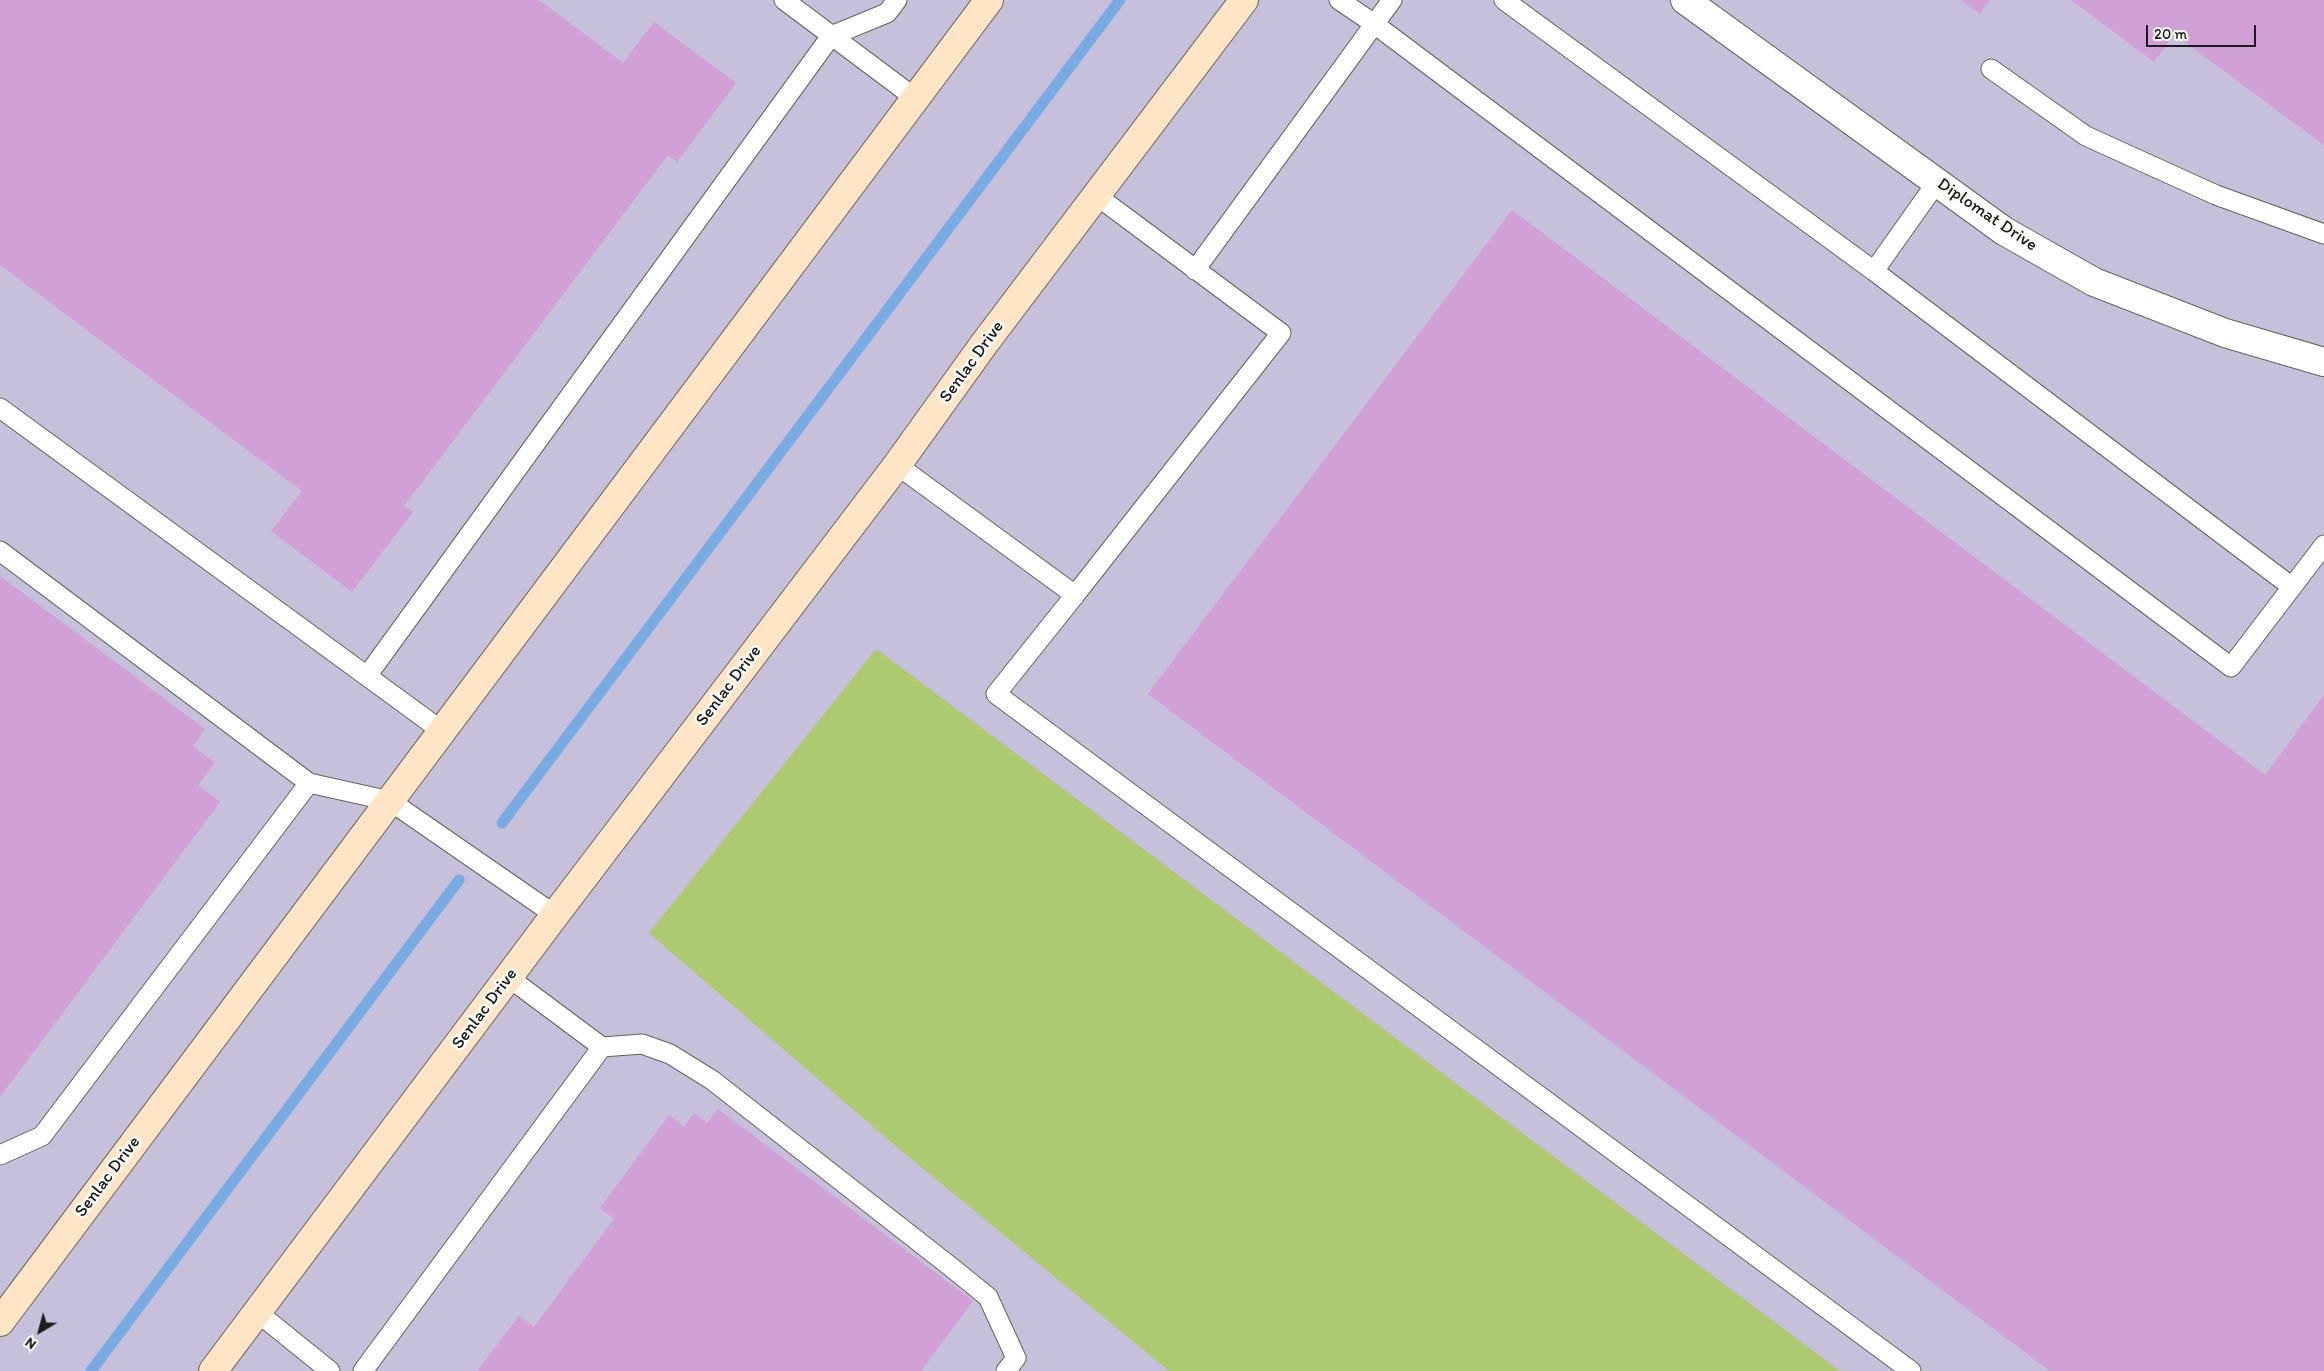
<!DOCTYPE html>
<style>
body{margin:0}
#map{position:relative;width:2324px;height:1371px;overflow:hidden;background:#f6e5ce;font-family:Itim,sans-serif}
canvas{display:block}
.north{position:absolute;left:15px;top:1306px;width:50px;height:50px;-webkit-text-stroke:4px #fdfcf7;paint-order:stroke;rotate:217deg;font-size:14px;font-weight:700;line-height:20px;text-align:center;color:#1c1c1c}
.north::after{content:'';display:block;margin:auto;width:18px;height:22px;background:#1c1c1c;clip-path:polygon(50% 0,100% 100%,50% 72%,0 100%)}
.scale{position:absolute;left:2146px;top:25px;width:110px;height:22px;box-sizing:border-box;border:2px solid #1c1c1c;border-top:0;padding-left:6px;font-size:15px;line-height:18px;white-space:nowrap;color:#1c1c1c;-webkit-text-stroke:4px #fdfcf7;paint-order:stroke}
</style>
<div id="map">
<canvas width="2324" height="1371"></canvas>
<div class="north">N</div>
<div class="scale">20 m</div>
</div>
<script>
const ctx = document.querySelector('canvas').getContext('2d');
ctx.lineJoin = 'round';
function fillPath(path, color) { ctx.fillStyle = color; ctx.fill(path, 'evenodd'); }
const toPath = rows => new Path2D(rows.map(r => 'M' + r).join(''));
function strokePath(path, color, width, dash) { ctx.strokeStyle = color; ctx.lineWidth = width; ctx.lineCap = dash ? 'butt' : 'round'; ctx.setLineDash(dash || []); ctx.stroke(path); }
function label(font, color, halo, rows, align = 'center') {
  ctx.font = font + ' Itim,sans-serif'; ctx.lineWidth = 5; ctx.setLineDash([]); ctx.textBaseline = 'middle'; ctx.strokeStyle = halo; ctx.fillStyle = color; for (const [text, x, y, turn = 0] of rows) {
    ctx.save(); ctx.translate(x, y); ctx.rotate((+turn || 0) * Math.PI / 180); ctx.textAlign = isNaN(turn) ? turn : align; if (halo) ctx.strokeText(text, 0, 0); ctx.fillText(text, 0, 0); ctx.restore();
  }
}
const industrial = toPath([
 [0,0,2324,0,2324,1371,0,1371]
]);
const green = toPath([
 [876,649,1840,1371,1169,1371,892,1143,649,933]
]);
const stream = toPath([
 [502,823,1120,0],
 [91,1371,459,880]
]);
const building = toPath([
 [0,0,539,0,623,63,654,22,736,83,677,162,668,155,404,506,413,512,352,592,271,531,302,491,0,265],
 [1961,0,1990,0,1980,14],
 [2071,0,2324,0,2324,145,2174,34,2154,62],
 [1512,210,2265,775,2324,695,2324,1371,2050,1371,1148,694],
 [0,576,205,729,193,746,215,763,198,785,220,802,0,1097],
 [718,1109,973,1301,921,1371,477,1371,519,1316,534,1327,614,1219,600,1208,669,1115,684,1127,694,1113,707,1123]
]);
const lane = toPath([
 [784,0,915,98],
 [1339,0,1373,23,2231,667,2292,587],
 [1504,0,1874,271,1937,182],
 [1991,69,2086,136,2216,195,2324,234],
 [1195,270,1392,0],
 [1874,271,2292,587,2324,545],
 [0,408,442,731],
 [897,465,1075,595,996,694,1911,1371],
 [0,551,309,783],
 [1075,595,1281,333,1097,196],
 [367,676,831,36,887,13,897,0],
 [508,977,602,1047,642,1044,670,1054,712,1080,951,1267,988,1297,1016,1358,1006,1371],
 [0,1155,42,1136,309,783,390,801,555,915],
 [257,1312,330,1371],
 [363,1371,602,1047]
]);
const street = toPath([
 [1685,0,2004,231,2094,282,2225,333,2324,362]
]);
const secondary = toPath([
 [0,1322,989,0],
 [213,1371,555,915,897,465,984,344,1244,0]
]);
const streetNames = [
 ["Diplomat Drive",1987,215,34],
 ["Senlac Drive",972,362,-54],
 ["Senlac Drive",729,686,-53],
 ["Senlac Drive",485,1009,-53],
 ["Senlac Drive",108,1177,-53]
];
fillPath(industrial, '#c6c0da');
fillPath(green, '#aeca71');
strokePath(stream, '#78aae4', 11);
fillPath(building, '#d0a0d7');
strokePath(lane, '#68625a', 21);
strokePath(street, '#68625a', 30);
strokePath(secondary, '#68625a', 30);
strokePath(lane, '#fff', 19);
strokePath(street, '#fff', 28);
strokePath(secondary, '#fde5c5', 28);
label('18px', '#1c1c1c', '#fdfcf7', streetNames);
</script>
